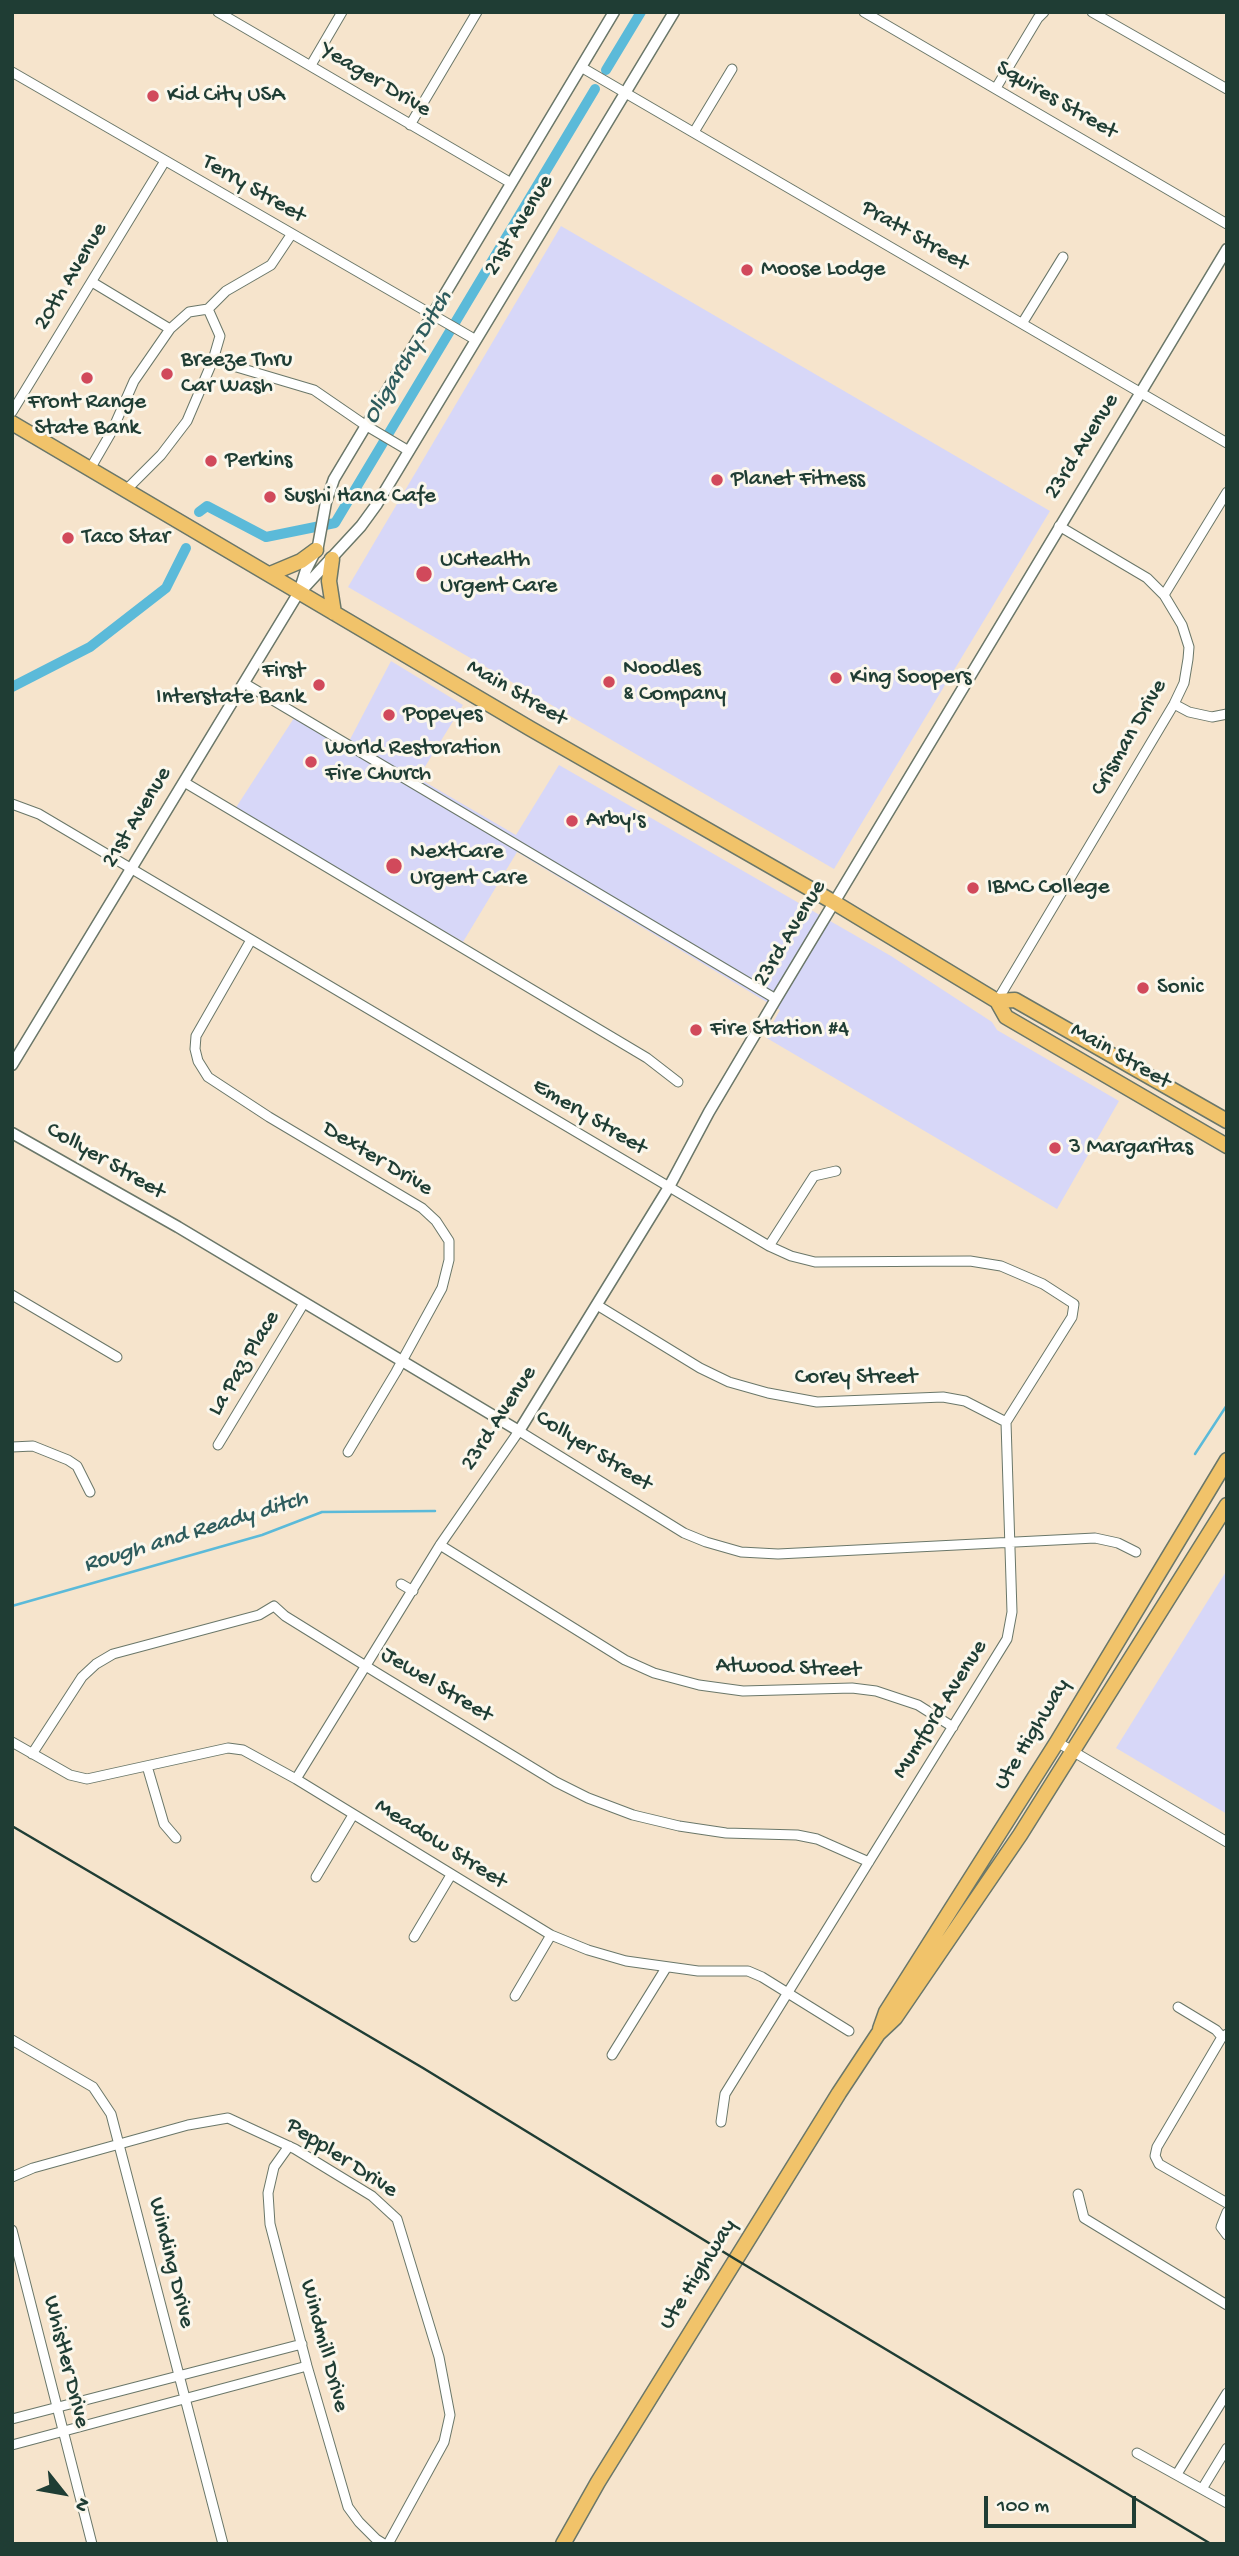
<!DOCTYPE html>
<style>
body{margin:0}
#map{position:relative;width:1239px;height:2556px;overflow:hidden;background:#f6e4cc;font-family:"Gochi Hand",sans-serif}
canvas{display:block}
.frame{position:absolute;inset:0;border:14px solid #1f3d34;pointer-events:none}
.north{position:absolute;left:28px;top:2458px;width:70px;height:70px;-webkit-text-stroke:5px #fbf7ec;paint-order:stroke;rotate:121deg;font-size:19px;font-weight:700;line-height:28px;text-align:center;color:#1f3d34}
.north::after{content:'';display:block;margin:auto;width:24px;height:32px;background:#1f3d34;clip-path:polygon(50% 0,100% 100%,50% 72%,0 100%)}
.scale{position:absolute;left:984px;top:2496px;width:152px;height:32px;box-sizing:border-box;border:4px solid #1f3d34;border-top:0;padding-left:9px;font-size:21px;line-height:24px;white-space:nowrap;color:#1f3d34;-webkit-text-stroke:5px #fbf7ec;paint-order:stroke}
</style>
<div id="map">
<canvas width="1239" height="2556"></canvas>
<div class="frame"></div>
<div class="north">N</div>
<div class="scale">100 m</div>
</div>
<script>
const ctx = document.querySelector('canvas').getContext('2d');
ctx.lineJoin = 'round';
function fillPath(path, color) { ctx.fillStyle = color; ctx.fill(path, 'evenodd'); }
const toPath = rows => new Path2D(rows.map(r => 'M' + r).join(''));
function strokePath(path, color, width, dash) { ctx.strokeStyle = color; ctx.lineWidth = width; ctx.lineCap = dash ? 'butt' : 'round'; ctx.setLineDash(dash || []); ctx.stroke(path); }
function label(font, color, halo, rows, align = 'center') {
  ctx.font = font + ' "Gochi Hand",sans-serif'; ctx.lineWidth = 6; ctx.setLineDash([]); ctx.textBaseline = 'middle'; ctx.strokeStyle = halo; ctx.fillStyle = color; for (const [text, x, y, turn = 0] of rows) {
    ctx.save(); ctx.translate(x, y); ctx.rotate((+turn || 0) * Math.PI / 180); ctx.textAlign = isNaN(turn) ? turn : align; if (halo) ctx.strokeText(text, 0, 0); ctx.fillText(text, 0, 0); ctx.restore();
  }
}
const built = toPath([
 [561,226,1050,511,834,869,348,587],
 [391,661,463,705,418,778,516,835,559,765,891,956,992,1022,997,1030,1119,1101,1057,1209,765,1037,780,1010,517,852,463,942,235,809,294,718,345,749],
 [1227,1570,1227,1814,1116,1748]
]);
const stream = toPath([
 [1195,1454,1227,1405],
 [12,1606,262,1535,322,1512,435,1511]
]);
const canal = toPath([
 [606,70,641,12],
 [199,512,207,506,266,537,335,523,595,89],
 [12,687,90,647,166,588,186,548]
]);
const minor = toPath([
 [218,12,511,183],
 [864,12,1227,224],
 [1092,12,1227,89],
 [311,65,342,12],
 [581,67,1227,443],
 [12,72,476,340],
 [996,88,1038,18,1044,12],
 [410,125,477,12],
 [694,132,732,69],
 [92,282,170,329],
 [1023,322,1063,257],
 [213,360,314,390,365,425,409,451],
 [12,412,165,161],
 [90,469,112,431,134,381,170,329,189,312,208,309,226,291,271,265,291,235],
 [126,490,161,455,187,421,213,360,220,336,208,309],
 [1164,595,1227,492],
 [244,683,776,999],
 [1174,704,1189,712,1212,717,1227,714],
 [184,782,647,1058,678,1082],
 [12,804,39,814,769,1246,791,1256,815,1262,970,1261,1001,1266,1043,1284,1074,1304,1072,1317,1006,1422,1012,1612,1007,1639,725,2094,721,2122],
 [251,940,196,1036,195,1049,198,1061,208,1077,269,1117,422,1208,436,1221,449,1241,449,1260,442,1288,396,1372,348,1452],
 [997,1001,1174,704,1184,683,1188,659,1189,647,1182,625,1164,595,1147,578,1059,526],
 [769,1246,814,1176,836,1171],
 [12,1295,117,1357],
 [597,1305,700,1368,729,1382,768,1393,817,1402,943,1397,965,1401,1006,1422],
 [218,1445,304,1303],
 [12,1447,33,1446,68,1460,77,1466,90,1492],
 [440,1545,625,1660,654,1673,699,1685,743,1691,852,1688,876,1691,918,1705,953,1727],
 [401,1584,413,1591],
 [12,1742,70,1775,87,1779,228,1748,243,1750,296,1779,551,1935,588,1950,626,1961,698,1971,748,1971,762,1977,849,2031],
 [1057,1742,1227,1842],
 [32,1754,82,1677,96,1664,113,1654,259,1615,274,1606,285,1616,377,1673,556,1782,588,1798,633,1815,679,1826,726,1833,797,1835,817,1839,869,1862],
 [147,1766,164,1824,176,1838],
 [296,1779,440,1545,519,1431,684,1533,706,1542,741,1552,778,1554,1095,1538,1118,1543,1136,1552],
 [316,1877,353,1815],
 [414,1937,451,1875],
 [515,1996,551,1935],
 [1178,2007,1216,2030,1222,2037],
 [1227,2034,1222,2037,1157,2147,1155,2156,1159,2164,1227,2203],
 [12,2040,93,2087,111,2114,223,2544],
 [612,2055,666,1968],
 [289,2146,274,2167,268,2193,270,2224,307,2366,348,2507,359,2522,376,2539,384,2544],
 [12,2177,33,2168,188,2125,228,2118,295,2149,372,2196,397,2219,439,2357,450,2415,444,2442,388,2544],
 [1078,2194,1084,2218,1227,2305],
 [1227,2212,1221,2227,1227,2235],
 [12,2230,92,2544],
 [12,2419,302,2344],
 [12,2445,307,2366],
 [1137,2453,1227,2503],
 [1177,2474,1227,2393],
 [1202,2489,1227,2448]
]);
const tertiary = toPath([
 [301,591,361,526,377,504,674,12],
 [12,1065,299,592,306,570,318,546,326,502,334,479,614,12],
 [12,1133,178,1227,519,1431,669,1187,709,1112,776,999,1227,249]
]);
const primary = toPath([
 [880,2029,886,2012,1057,1742,1227,1460],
 [563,2544,598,2482,839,2093,878,2034,895,2018,1020,1835,1227,1505]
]);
const trunk = toPath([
 [12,423,531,729,835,903,997,1001,1006,1017,1227,1146],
 [332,559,329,581,334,613],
 [270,574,301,561,316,550],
 [997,1001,1015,1000,1227,1121]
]);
const rail = toPath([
 [12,1826,423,2068,735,2259,1211,2544]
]);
const markers = [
 [153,96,7,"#d1495b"],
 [747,270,7,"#d1495b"],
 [167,374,7,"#d1495b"],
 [87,378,7,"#d1495b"],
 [211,461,7,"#d1495b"],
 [717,480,7,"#d1495b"],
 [270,497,7,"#d1495b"],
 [68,538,7,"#d1495b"],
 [424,574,9,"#d1495b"],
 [836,678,7,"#d1495b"],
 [609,682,7,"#d1495b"],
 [319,685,7,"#d1495b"],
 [389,715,7,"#d1495b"],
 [311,762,7,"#d1495b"],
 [572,821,7,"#d1495b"],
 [394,866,9,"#d1495b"],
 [973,888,7,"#d1495b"],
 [1143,988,7,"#d1495b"],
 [696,1030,7,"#d1495b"],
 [1055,1148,7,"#d1495b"]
];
const streetNames = [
 ["Yeager Drive",375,81,31],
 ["Squires Street",1056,101,30],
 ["Terry Street",253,190,30],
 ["21st Avenue",520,226,-59],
 ["Pratt Street",914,237,30],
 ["20th Avenue",72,277,-59],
 ["23rd Avenue",1083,447,-58],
 ["Main Street",516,694,30],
 ["Crisman Drive",1130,738,-60],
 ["21st Avenue",138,818,-59],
 ["23rd Avenue",791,934,-59],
 ["Main Street",1120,1057,30],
 ["Emery Street",589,1118,31],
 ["Dexter Drive",377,1160,31],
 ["Collyer Street",105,1162,30],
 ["La Paz Place",245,1364,-59],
 ["Corey Street",856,1378],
 ["23rd Avenue",500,1419,-57],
 ["Collyer Street",593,1452,32],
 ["Atwood Street",788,1669,2],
 ["Jewel Street",436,1686,31],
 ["Mumford Avenue",941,1710,-58],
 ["Ute Highway",1033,1735,-59],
 ["Meadow Street",440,1845,32],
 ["Peppler Drive",341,2159,33],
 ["Winding Drive",170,2263,76],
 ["Ute Highway",699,2275,-58],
 ["Windmill Drive",323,2346,75],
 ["Whistler Drive",65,2362,76]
];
const poiNames = [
 ["Kid City USA",167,96],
 ["Moose Lodge",761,270],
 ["Breeze Thru",181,361],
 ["Car Wash",181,387],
 ["Front Range",87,403,"center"],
 ["State Bank",87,429,"center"],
 ["Perkins",225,461],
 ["Planet Fitness",731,480],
 ["Sushi Hana Cafe",284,497],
 ["Taco Star",82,538],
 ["UCHealth",440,561],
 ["Urgent Care",440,587],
 ["Noodles",623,669],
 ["& Company",623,695],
 ["First",305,672,"right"],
 ["Interstate Bank",305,698,"right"],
 ["King Soopers",850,678],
 ["Popeyes",403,715],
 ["World Restoration",325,749],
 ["Fire Church",325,775],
 ["Arby's",586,821],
 ["NextCare",410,853],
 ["Urgent Care",410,879],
 ["IBMC College",987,888],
 ["Sonic",1157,988],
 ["Fire Station #4",710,1030],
 ["3 Margaritas",1069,1148]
];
const waterNames = [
 ["Oligarchy Ditch",409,358,-59],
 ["Rough and Ready ditch",196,1533,-17]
];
fillPath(built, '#d7d7f8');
strokePath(stream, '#5bbad9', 2.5);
strokePath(canal, '#5bbad9', 10);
strokePath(minor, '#6a7769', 11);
strokePath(tertiary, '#6a7769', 13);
strokePath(primary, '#6a7769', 17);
strokePath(trunk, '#6a7769', 17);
strokePath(minor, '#fff', 9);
strokePath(tertiary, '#fff', 10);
strokePath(primary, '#f1c36a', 14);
strokePath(trunk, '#f1c36a', 14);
strokePath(rail, '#1f3d34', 2.5);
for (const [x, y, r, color] of markers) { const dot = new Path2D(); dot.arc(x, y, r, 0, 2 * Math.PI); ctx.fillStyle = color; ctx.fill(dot); strokePath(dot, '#fbf7ec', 2.5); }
label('23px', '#1f3d34', '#fbf7ec', streetNames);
label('23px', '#1f3d34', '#fbf7ec', poiNames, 'left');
label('italic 24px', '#2e5c5d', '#fbf7ec', waterNames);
</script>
